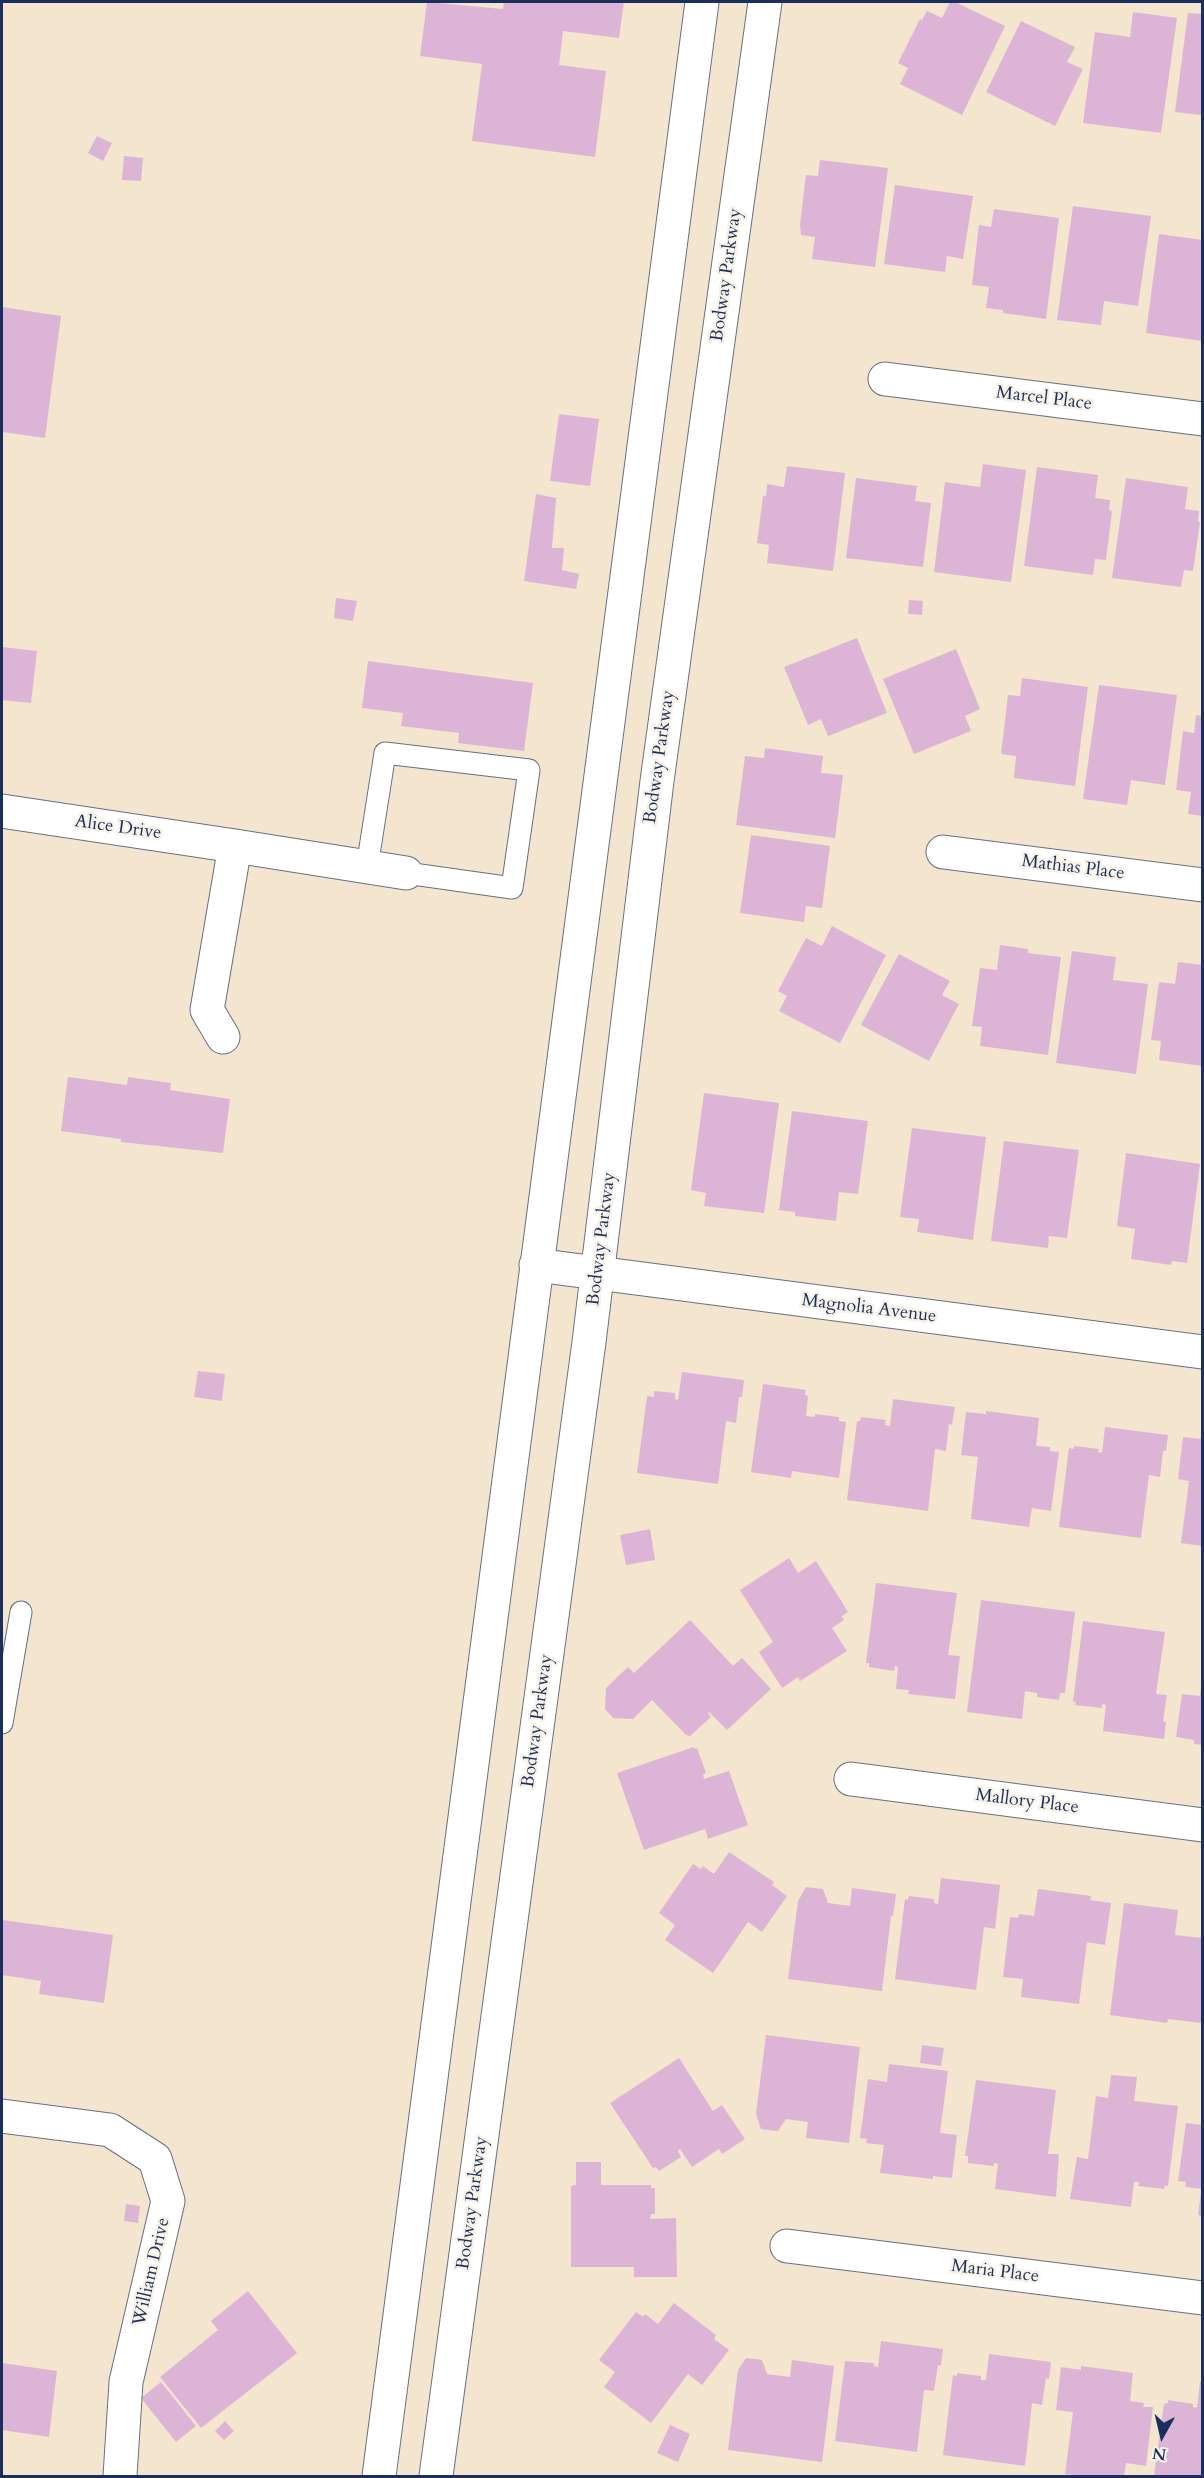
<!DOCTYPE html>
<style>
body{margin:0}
#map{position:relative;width:1204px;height:2478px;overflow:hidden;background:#f4e5ce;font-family:Cardo,serif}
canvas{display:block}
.frame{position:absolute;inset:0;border:3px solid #1b2f5e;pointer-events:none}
.north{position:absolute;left:1132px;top:2406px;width:60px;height:60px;-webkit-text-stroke:4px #f7f3e8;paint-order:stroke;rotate:188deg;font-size:16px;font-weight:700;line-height:24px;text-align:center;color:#1b2f5e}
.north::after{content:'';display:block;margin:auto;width:21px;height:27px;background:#1b2f5e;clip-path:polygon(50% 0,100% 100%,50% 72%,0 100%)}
</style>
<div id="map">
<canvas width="1204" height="2478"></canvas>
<div class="frame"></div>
<div class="north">N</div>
</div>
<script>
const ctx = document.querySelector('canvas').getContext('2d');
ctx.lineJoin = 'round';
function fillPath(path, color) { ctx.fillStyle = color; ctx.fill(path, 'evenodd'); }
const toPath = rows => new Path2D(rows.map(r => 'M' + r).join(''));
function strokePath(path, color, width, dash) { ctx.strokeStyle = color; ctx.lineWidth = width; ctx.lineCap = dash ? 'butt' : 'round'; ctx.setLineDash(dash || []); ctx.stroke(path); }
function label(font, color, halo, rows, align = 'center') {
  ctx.font = font + ' Cardo,serif'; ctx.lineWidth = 5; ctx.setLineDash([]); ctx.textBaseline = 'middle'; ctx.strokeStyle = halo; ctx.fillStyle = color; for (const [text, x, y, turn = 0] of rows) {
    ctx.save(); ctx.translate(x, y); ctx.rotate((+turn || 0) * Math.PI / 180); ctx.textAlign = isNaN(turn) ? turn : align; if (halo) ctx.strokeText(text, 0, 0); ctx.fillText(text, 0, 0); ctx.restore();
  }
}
const building = toPath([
 [427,2,503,9,504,2,624,2,619,38,563,31,559,65,606,71,595,157,472,141,482,64,420,56],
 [950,2,955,2,1005,26,962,115,900,84,908,68,898,63,920,19,922,20,927,11,942,18],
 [1133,12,1177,18,1161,133,1083,123,1095,32,1130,37],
 [1188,13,1202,14,1202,115,1175,112],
 [1021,21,1075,47,1067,62,1083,69,1055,126,986,92],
 [97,136,112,143,103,161,88,153],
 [124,156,143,158,141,181,122,180],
 [820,160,888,168,875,267,812,259,815,237,801,235,800,224,806,175,818,176],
 [895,185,973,196,963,259,947,256,945,272,884,264],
 [1073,206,1151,216,1138,306,1104,301,1101,325,1057,320],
 [994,209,1059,218,1046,319,1003,313,1003,310,986,308,989,287,972,285,979,225,991,227],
 [1159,234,1202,240,1202,341,1146,333],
 [2,307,61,316,45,438,2,432],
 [559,414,599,419,590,486,550,481],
 [983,464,1026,470,1011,582,934,572,945,482,980,487],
 [787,466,845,473,833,571,767,563,769,545,757,543,763,496,766,496,767,484,784,487],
 [1037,467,1098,475,1095,498,1110,500,1109,510,1112,511,1106,560,1095,559,1093,575,1024,566],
 [856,478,917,486,915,501,931,503,923,567,846,558],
 [1126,478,1188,487,1185,509,1199,511,1198,522,1200,522,1193,571,1184,570,1181,587,1112,578],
 [536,494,556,498,552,548,564,548,562,570,579,574,576,589,524,581],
 [336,598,357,601,353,621,334,618],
 [909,600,923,601,922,615,908,614],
 [857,638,887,713,828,736,821,719,808,725,784,667],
 [2,647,37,651,31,703,2,700],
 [956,649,980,709,965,716,971,731,914,754,883,679],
 [368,661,533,683,524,751,458,743,459,733,401,726,403,713,362,708],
 [1022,678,1088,687,1075,786,1014,778,1016,756,1001,754,1008,695,1020,696],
 [1099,685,1177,695,1165,785,1131,780,1127,805,1083,799],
 [1196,715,1202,716,1202,816,1188,814,1191,792,1176,790,1183,731,1194,733],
 [765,748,823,756,821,773,843,775,835,838,736,825,745,756,764,758],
 [751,835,830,846,822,908,806,906,804,922,740,913],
 [832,926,886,955,840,1043,779,1011,787,996,778,991,806,938,822,946],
 [1000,945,1028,949,1028,953,1061,957,1048,1055,980,1046,982,1027,972,1026,980,968,997,970],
 [1072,951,1116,957,1113,980,1148,984,1136,1074,1056,1063],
 [899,954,950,981,942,995,959,1004,929,1061,861,1025],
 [1178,962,1202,965,1202,1066,1159,1060,1161,1041,1151,1040,1159,982,1175,984],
 [68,1077,127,1085,128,1077,171,1083,170,1090,230,1099,223,1153,121,1142,121,1139,61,1131],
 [704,1093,779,1103,764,1213,704,1206,706,1193,691,1190],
 [792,1111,868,1121,858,1194,839,1192,836,1221,795,1216,795,1212,779,1210],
 [912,1128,986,1137,973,1240,917,1232,919,1219,900,1217],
 [1004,1141,1079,1150,1067,1238,1049,1236,1048,1248,991,1241],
 [1126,1153,1200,1164,1187,1263,1172,1261,1171,1265,1131,1259,1135,1229,1117,1226],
 [198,1371,225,1374,222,1401,194,1397],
 [682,1372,744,1380,742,1397,739,1397,736,1423,726,1421,718,1484,637,1473,647,1396,654,1397,654,1391,675,1393,675,1399,678,1400],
 [763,1384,806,1390,805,1395,808,1396,806,1416,815,1417,815,1414,839,1417,839,1421,846,1422,839,1478,792,1471,791,1478,751,1472],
 [893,1399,955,1407,952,1425,949,1424,946,1451,935,1449,928,1511,847,1500,857,1421,860,1421,861,1417,886,1420,885,1425,890,1426],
 [986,1411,1039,1418,1036,1446,1050,1447,1050,1451,1059,1452,1051,1511,1032,1508,1029,1527,971,1519,978,1457,961,1455,966,1412,986,1414],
 [1105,1427,1168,1435,1166,1451,1163,1451,1160,1477,1149,1475,1141,1538,1059,1527,1069,1448,1074,1449,1074,1446,1099,1449,1098,1452,1102,1453],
 [1183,1437,1202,1439,1202,1546,1181,1543,1189,1481,1178,1479],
 [650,1529,655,1560,626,1565,620,1535],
 [789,1558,798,1573,816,1561,848,1612,842,1616,844,1620,832,1628,847,1651,800,1681,798,1677,782,1688,759,1652,773,1642,740,1590],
 [876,1583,957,1593,948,1655,960,1656,955,1699,908,1694,909,1690,896,1689,898,1667,895,1666,894,1671,869,1667,869,1663,866,1663],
 [981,1600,1075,1612,1065,1693,1060,1693,1059,1700,1037,1697,1037,1693,1025,1691,1022,1719,967,1712],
 [690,1620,733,1666,742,1658,771,1689,727,1730,709,1712,708,1713,711,1717,690,1736,686,1735,652,1700,633,1719,613,1718,605,1709,606,1688,628,1667,634,1673],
 [1083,1621,1165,1632,1156,1694,1167,1695,1163,1721,1166,1722,1164,1739,1103,1731,1106,1705,1102,1704,1102,1708,1075,1705,1076,1701,1073,1702],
 [1201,1684,1202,1684,1202,1745,1194,1744,1194,1740,1176,1737,1182,1694,1200,1696],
 [694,1747,694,1749,697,1748,706,1773,703,1774,704,1779,729,1771,748,1825,708,1839,705,1829,644,1850,617,1773],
 [729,1852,774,1882,772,1885,787,1896,762,1932,748,1922,713,1973,665,1940,675,1925,659,1913,693,1864,701,1869,703,1866,714,1874],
 [941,1878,1000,1885,995,1929,984,1927,976,1990,895,1979,905,1899,908,1900,909,1896,934,1899,934,1903,938,1904],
 [806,1887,823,1889,828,1903,850,1906,852,1888,896,1894,893,1916,891,1916,882,1991,788,1979,798,1901],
 [1038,1889,1091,1896,1090,1900,1111,1903,1105,1945,1087,1942,1079,2004,1021,1997,1023,1979,1003,1977,1010,1917,1018,1918,1019,1914,1034,1916],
 [1124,1903,1178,1910,1175,1935,1202,1938,1202,2023,1168,2019,1167,2023,1110,2015],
 [2,1920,113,1935,104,2003,39,1994,41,1981,2,1975],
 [766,2035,860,2047,849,2143,806,2138,808,2122,786,2119,778,2131,761,2129,756,2114],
 [922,2045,944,2048,941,2066,920,2063],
 [679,2058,713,2111,722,2105,745,2139,722,2154,719,2149,692,2167,680,2149,678,2151,681,2157,659,2171,656,2167,653,2168,610,2103],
 [889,2064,948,2071,940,2133,957,2135,952,2178,933,2176,933,2179,880,2173,884,2145,866,2143,867,2139,860,2138,868,2079,887,2082],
 [1111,2075,1137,2077,1134,2101,1178,2106,1168,2186,1165,2185,1164,2189,1138,2186,1139,2182,1134,2182,1131,2207,1070,2199,1077,2157,1088,2159,1096,2096,1108,2098],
 [976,2080,1056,2090,1048,2154,1059,2154,1056,2197,995,2189,998,2164,994,2163,994,2166,968,2163,968,2156,965,2156],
 [1186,2123,1202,2125,1202,2189,1185,2187,1186,2182,1178,2181],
 [576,2162,601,2162,601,2185,651,2185,651,2188,655,2188,655,2214,651,2214,650,2219,676,2218,677,2277,634,2277,634,2267,571,2267,571,2186,576,2185],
 [1201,2193,1202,2193,1202,2216,1198,2215],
 [126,2204,140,2206,138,2223,124,2221],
 [248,2291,297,2353,201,2428,160,2377,218,2330,211,2321],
 [674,2303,716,2335,714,2339,729,2350,702,2385,688,2374,651,2423,604,2387,615,2372,599,2360,636,2312,643,2317,645,2314,658,2324],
 [881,2341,943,2349,941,2366,938,2365,934,2391,924,2390,917,2452,835,2441,845,2361,874,2363,874,2366,878,2367],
 [989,2354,1051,2362,1049,2379,1046,2378,1042,2405,1032,2403,1025,2466,943,2455,953,2375,957,2376,957,2373,981,2376,981,2380,986,2380],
 [746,2358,762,2360,767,2374,790,2377,792,2360,834,2366,822,2462,728,2450,738,2370],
 [2,2363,57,2371,49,2437,2,2430],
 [1081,2366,1133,2373,1130,2401,1144,2403,1143,2407,1153,2407,1146,2466,1126,2463,1124,2476,1087,2476,1065,2474,1073,2412,1056,2410,1061,2367,1081,2370],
 [161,2382,196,2426,176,2442,141,2398],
 [1200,2382,1202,2382,1202,2476,1154,2476,1164,2404,1168,2403,1168,2400,1193,2404,1193,2407,1197,2408],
 [225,2421,234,2431,224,2440,215,2431],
 [670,2425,690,2434,678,2462,657,2453]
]);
const service = toPath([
 [367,867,385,753,529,770,512,888,406,873],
 [2,1723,21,1612]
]);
const minor = toPath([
 [885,379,1202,419],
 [2,811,235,846,207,1010,223,1037],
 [235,846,406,873],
 [943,852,1202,885],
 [536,1265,1202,1352],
 [851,1779,1202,1825],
 [2,2116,110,2130,155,2159,168,2201,126,2382,120,2476],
 [787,2246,1202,2298]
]);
const tertiary = toPath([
 [379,2476,702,2],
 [436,2476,589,1342,657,781,765,2]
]);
const streetNames = [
 ["Bodway Parkway",727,275,-82],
 ["Marcel Place",1044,399,7],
 ["Bodway Parkway",660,757,-82],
 ["Alice Drive",118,828,8],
 ["Mathias Place",1073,868,7],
 ["Bodway Parkway",602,1239,-83],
 ["Magnolia Avenue",869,1309,7],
 ["Bodway Parkway",538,1721,-82],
 ["Mallory Place",1027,1802,7],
 ["Bodway Parkway",473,2203,-82],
 ["William Drive",152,2272,-77],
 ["Maria Place",995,2272,7]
];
fillPath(building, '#dcb5d6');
strokePath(service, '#676f85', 23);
strokePath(minor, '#676f85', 35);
strokePath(tertiary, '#676f85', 35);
strokePath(service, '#fff', 21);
strokePath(minor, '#fff', 33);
strokePath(tertiary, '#fff', 33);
label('18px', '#1b2f5e', '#f7f3e8', streetNames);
</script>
